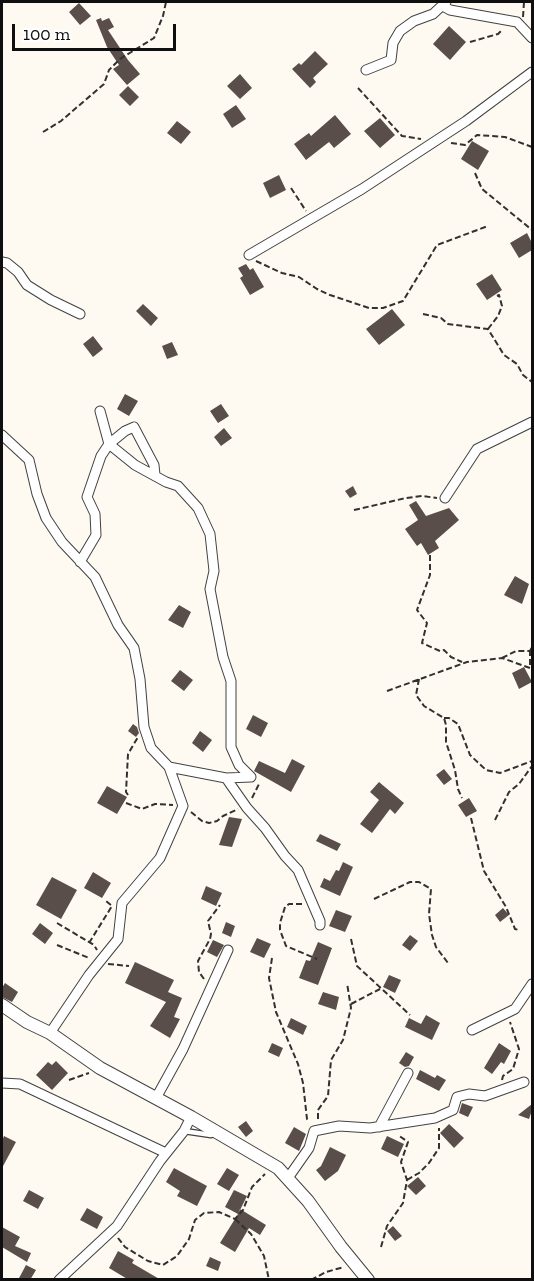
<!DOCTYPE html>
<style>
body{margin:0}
#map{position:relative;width:534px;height:1281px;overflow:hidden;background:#fffaf1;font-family:"Zilla Slab",serif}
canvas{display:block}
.frame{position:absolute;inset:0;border:3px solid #0f0f0f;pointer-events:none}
.scale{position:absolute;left:12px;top:24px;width:164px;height:27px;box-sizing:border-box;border:3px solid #0f0f0f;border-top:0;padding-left:8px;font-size:18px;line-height:21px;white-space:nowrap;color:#0f0f0f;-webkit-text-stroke:4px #fff;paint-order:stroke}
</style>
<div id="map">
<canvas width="534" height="1281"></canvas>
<div class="frame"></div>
<div class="scale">100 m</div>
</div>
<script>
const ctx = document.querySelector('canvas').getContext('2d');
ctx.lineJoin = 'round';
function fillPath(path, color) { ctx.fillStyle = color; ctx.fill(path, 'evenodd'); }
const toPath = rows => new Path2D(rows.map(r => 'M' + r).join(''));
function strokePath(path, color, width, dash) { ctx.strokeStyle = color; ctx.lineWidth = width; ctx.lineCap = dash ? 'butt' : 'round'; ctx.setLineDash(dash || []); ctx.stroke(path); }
const building = toPath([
 [79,3,91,16,80,25,69,12],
 [101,18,102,21,109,18,114,27,108,30,128,60,140,74,127,85,113,69,119,65,107,47,96,20],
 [449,26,466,42,450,60,433,44],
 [315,51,328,64,313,78,316,82,310,88,292,69,299,63,301,65],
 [240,74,252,88,240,99,227,86],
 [128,86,139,97,130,106,119,95],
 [236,105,246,119,232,128,223,114],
 [335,115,351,134,334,148,329,142,306,160,294,144,309,133,311,136],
 [380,118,395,135,380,148,364,131],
 [177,121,191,132,181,144,167,133],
 [472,141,489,151,478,170,461,159],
 [279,175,286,190,270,198,263,183],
 [527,233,532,243,532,250,519,258,510,243],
 [246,264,250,270,253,268,264,287,250,295,240,278,243,276,238,268],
 [492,274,502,290,487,300,476,284],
 [143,304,158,318,151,326,136,311],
 [392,309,405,325,379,345,366,329],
 [93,336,103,349,93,357,83,344],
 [172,342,178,355,167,359,162,346],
 [125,394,138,401,129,416,117,409],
 [221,404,229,416,218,423,210,411],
 [224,428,232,438,221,446,214,437],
 [353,486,357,494,350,498,345,491],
 [416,501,426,516,449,508,459,520,435,541,439,548,428,555,421,543,417,546,405,529,418,520,409,505],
 [515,576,529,584,522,604,504,595],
 [179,605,191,612,183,628,168,620],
 [524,667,532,682,519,689,512,673],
 [180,670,193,680,184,691,171,681],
 [253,715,268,723,261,737,246,729],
 [133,724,137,727,139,733,136,737,128,731],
 [200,731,212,740,203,752,192,743],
 [292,759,305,766,291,792,254,771,259,761,285,773],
 [444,769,452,779,444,785,436,775],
 [379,782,404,803,395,814,390,809,372,833,360,824,379,800,370,792],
 [107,786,127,797,117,814,97,803],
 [469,798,477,811,466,817,458,805],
 [229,817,242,819,232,847,219,845],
 [320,834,341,844,337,851,316,841],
 [343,862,353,867,340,896,320,887,324,878,330,881,336,870,339,871],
 [93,872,111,883,102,898,84,888],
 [52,877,77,890,61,919,36,905],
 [206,886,222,893,216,906,201,899],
 [503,908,509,915,500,922,495,915],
 [336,910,352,916,345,932,329,926],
 [226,922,235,926,231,937,222,933],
 [40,923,53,933,45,944,32,934],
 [410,935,418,941,410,951,402,945],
 [257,938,271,944,264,958,250,952],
 [213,940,224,945,217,957,207,952],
 [318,942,332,948,318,985,299,978,306,960,310,961],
 [135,962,174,980,168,992,182,998,174,1017,180,1019,170,1038,150,1026,166,1002,125,983],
 [389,975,401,980,395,993,383,987],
 [5,983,18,992,12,1002,2,997,2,988],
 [323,992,339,997,336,1010,318,1004],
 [426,1015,440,1023,432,1040,405,1027,409,1018,421,1024],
 [291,1018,307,1026,303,1035,287,1027],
 [272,1043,283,1048,279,1057,268,1052],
 [499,1043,511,1051,504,1064,501,1062,492,1074,484,1068],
 [406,1052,414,1057,409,1066,405,1067,399,1063],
 [56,1061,68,1073,52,1090,36,1075,48,1062,52,1065],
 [420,1070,435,1078,437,1075,446,1080,439,1091,416,1079],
 [462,1103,473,1107,468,1117,459,1113],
 [532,1104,532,1110,529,1119,518,1115],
 [246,1121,253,1131,246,1137,238,1127],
 [449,1124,464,1138,454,1148,440,1133],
 [294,1127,306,1134,299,1151,285,1143],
 [4,1136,16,1142,2,1168,2,1141],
 [387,1136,404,1144,398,1157,381,1149],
 [330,1147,346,1155,338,1171,325,1181,316,1170,321,1166],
 [174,1168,207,1186,197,1206,177,1196,180,1191,166,1182],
 [227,1168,239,1175,229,1191,217,1184],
 [418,1177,426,1186,416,1195,407,1186],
 [29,1190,44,1198,38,1209,23,1201],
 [234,1190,247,1196,239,1212,240,1209,266,1225,260,1235,249,1228,235,1252,220,1243,238,1214,225,1207],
 [87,1208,103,1217,97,1229,80,1220],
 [393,1226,402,1236,395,1241,387,1231],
 [2,1227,20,1237,15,1246,31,1253,27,1262,2,1247],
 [118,1251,134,1260,132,1263,161,1280,129,1280,109,1268],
 [210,1257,221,1262,218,1271,206,1266],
 [26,1265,36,1270,30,1280,18,1280]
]);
const path = toPath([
 [523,17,524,2],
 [470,42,498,34,502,30],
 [358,88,402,136,421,139],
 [43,132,61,121,104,84,109,70,120,59,154,38,163,16,166,2],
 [451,143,465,145,477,135,505,137,532,147],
 [475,173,482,189,532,230],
 [291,188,306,211],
 [256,261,282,273,299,277,317,289,330,295,369,308,383,308,403,301,437,245,488,226],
 [423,314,441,318,448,324,488,329,504,355,517,364,523,375,532,382],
 [488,329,498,316,502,306,499,295,497,296],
 [354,510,406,498,422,496,437,498],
 [430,555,430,575,417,610,427,623,422,643,440,651,444,650,451,657,462,662],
 [502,658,516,651,530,651,532,647],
 [419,679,416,695,419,699,424,706,444,718,446,725,446,742,455,770,458,789,462,798],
 [387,691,467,662,502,658,530,668,530,651,532,651],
 [444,718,449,718,458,724,470,755,486,770,500,773,532,761],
 [128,795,126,792,128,754,138,737],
 [252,798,260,782],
 [126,803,142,809,155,804,173,805],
 [191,812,202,821,209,823,217,821,223,816,238,809],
 [471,818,484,871,506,907,515,929,519,930],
 [495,820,509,792,519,784,532,766],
 [374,899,410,882,419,882,431,889,429,914,432,935,436,947,448,963],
 [302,904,289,904,285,907,280,923,280,930,286,946,317,959],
 [57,923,94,945,97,950],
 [351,939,357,966,410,1015],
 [89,943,112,906,106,901],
 [57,945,89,958],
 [272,958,269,978,276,1012,298,1064,303,1083,307,1119,309,1121],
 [108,964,129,966],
 [204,979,199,972,198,961,210,939,211,934,208,921,220,905],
 [351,1004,380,989],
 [69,1080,89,1073],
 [502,1080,503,1076,513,1069,519,1049,510,1022],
 [318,1119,318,1110,328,1096,331,1060,343,1040,351,1008,347,983],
 [407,1180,419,1173,429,1163,439,1148,439,1128],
 [235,1219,251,1234,264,1256,269,1280],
 [118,1238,125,1247,148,1261,163,1265,177,1256,189,1239,195,1220,204,1213,219,1212,235,1219,243,1210,252,1187,265,1174],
 [381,1247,387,1226,403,1203,407,1180,401,1162,408,1142,398,1135],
 [311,1280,326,1272,344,1267]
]);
const service = toPath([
 [184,1131,211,1135]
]);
const minor = toPath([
 [443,6,450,10,517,22,532,38],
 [366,70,391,60,393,43,400,31,414,21,433,14,446,2],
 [249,255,362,189,466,121,532,72],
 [2,262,7,263,18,272,27,285,51,300,80,314],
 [100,411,109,444,135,465,166,482,178,486,198,508,210,534,214,571,210,589,223,657,231,681,231,747,239,765,251,777,226,778],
 [2,435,29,460,37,494,46,518,62,542,95,577,118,625,134,648,140,679,144,727,151,748,169,767,226,778,247,808,265,828,285,856,298,870,320,921,320,925],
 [445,498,477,449,532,422],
 [80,562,96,535,95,514,87,497,101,456,109,444,125,431,134,427,154,465,155,475],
 [472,1030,515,1009,532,984],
 [50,1033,89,975,118,939,122,903,160,858,183,806,169,767],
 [2,1083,20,1084,166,1153],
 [156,1098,183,1049,228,950],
 [379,1127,408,1073],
 [288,1178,309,1148,314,1131,339,1126,370,1128,435,1118,453,1110,457,1097,469,1094,485,1096,524,1082],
 [59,1280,117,1226,160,1161,184,1131,191,1117]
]);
const tertiary = toPath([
 [2,1005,27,1022,50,1033,100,1068,191,1117,278,1168,308,1201,341,1247,368,1280]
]);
fillPath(building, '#594e4a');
strokePath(service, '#424242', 7);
strokePath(minor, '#424242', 11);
strokePath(tertiary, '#424242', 14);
strokePath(path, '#313131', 2, [6, 3]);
strokePath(service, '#fff', 4.5);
strokePath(minor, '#fff', 9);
strokePath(tertiary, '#fff', 12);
</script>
